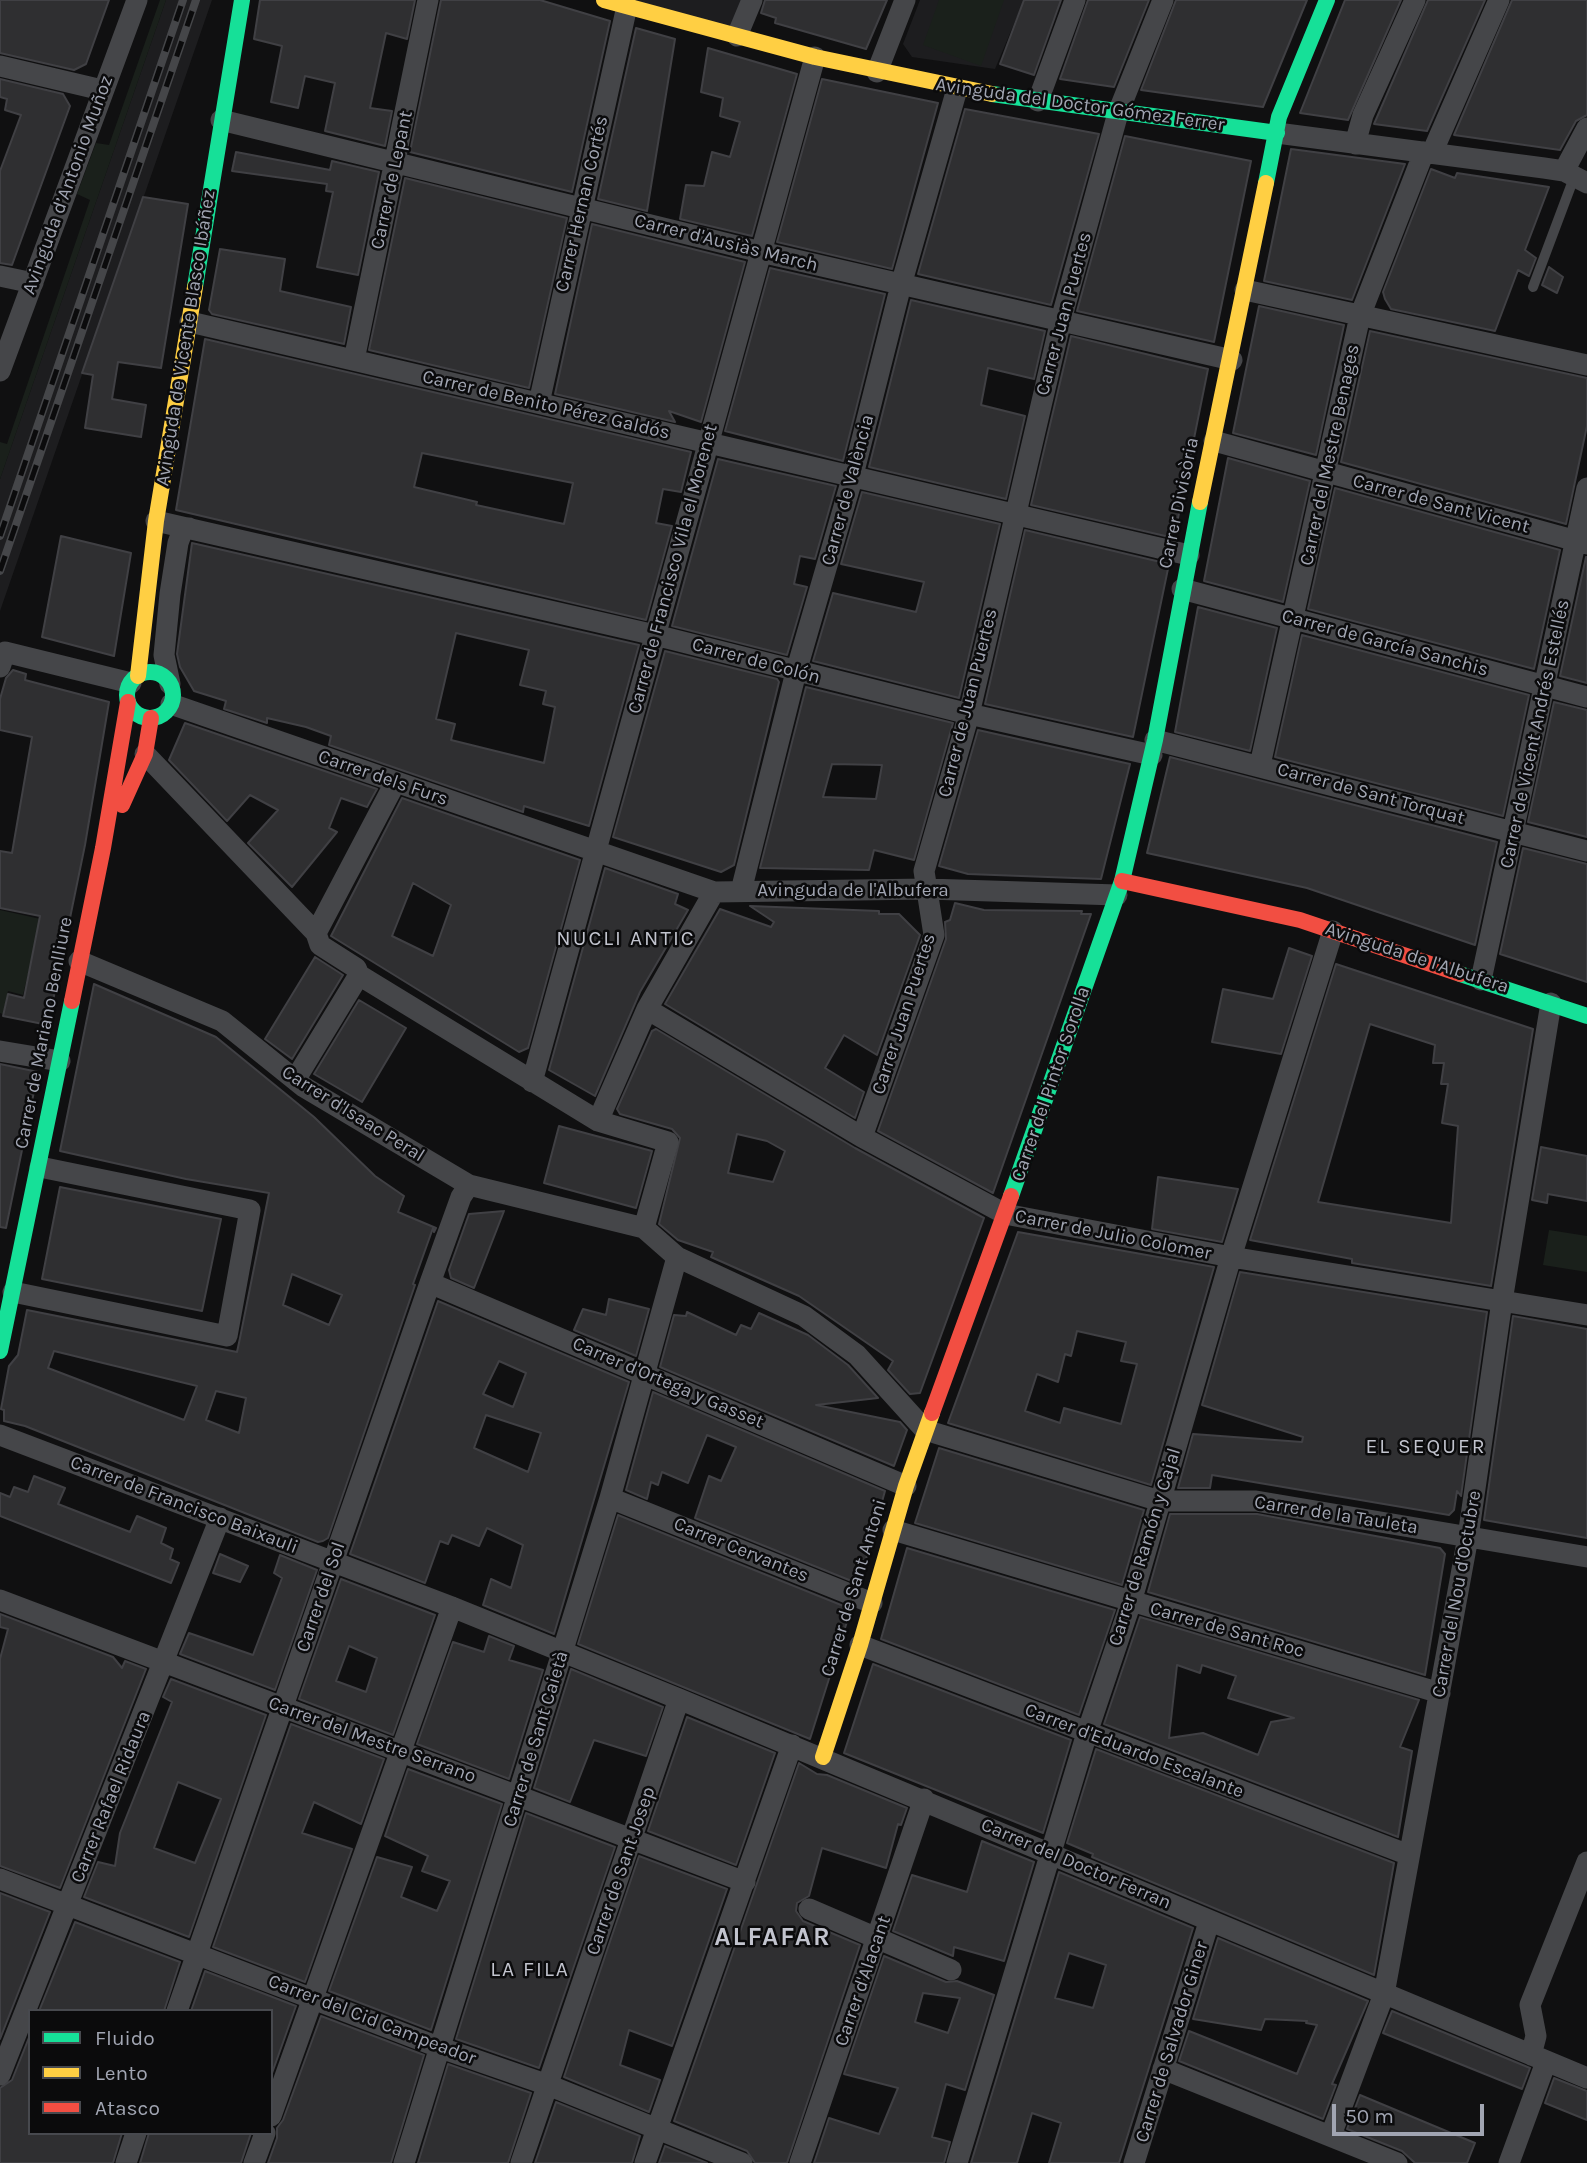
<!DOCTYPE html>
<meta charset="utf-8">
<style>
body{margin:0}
#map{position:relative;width:1587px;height:2163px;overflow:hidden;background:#101011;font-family:Karla,sans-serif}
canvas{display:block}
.legend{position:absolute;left:28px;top:2009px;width:245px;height:126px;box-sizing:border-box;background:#0b0b0c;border:2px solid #47494e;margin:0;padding:9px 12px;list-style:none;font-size:21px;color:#a1a5b2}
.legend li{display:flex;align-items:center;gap:14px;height:35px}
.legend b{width:35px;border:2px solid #47494e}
.scale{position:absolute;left:1332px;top:2104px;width:152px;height:32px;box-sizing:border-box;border:4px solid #a1a5b2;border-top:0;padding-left:9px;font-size:21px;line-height:24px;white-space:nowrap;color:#a1a5b2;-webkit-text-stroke:5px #0b0b0c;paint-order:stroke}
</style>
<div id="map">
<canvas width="1587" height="2163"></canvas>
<ul class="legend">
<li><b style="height:9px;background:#16e098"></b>Fluido</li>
<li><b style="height:9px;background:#ffcf43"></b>Lento</li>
<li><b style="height:9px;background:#f24e42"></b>Atasco</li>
</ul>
<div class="scale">50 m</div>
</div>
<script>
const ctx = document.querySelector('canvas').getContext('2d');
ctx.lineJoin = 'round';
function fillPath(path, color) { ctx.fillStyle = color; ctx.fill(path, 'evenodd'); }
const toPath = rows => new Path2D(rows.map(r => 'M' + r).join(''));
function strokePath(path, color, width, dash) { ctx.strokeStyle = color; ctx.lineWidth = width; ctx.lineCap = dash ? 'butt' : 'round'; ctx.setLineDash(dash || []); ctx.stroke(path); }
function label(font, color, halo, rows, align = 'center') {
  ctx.font = font + ' Karla,sans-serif'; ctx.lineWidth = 5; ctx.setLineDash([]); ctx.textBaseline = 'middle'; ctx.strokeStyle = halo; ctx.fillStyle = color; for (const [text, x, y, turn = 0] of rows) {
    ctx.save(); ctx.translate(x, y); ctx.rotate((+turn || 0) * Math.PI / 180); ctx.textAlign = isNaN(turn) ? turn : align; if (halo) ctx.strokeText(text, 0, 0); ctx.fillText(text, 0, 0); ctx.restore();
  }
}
const built = toPath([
 [166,0,212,0,0,611,0,479],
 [604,0,752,0,737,36],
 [920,0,1024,0,995,69,912,57,903,44]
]);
const green = toPath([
 [160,0,166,0,0,479,0,442,7,444,90,200,77,194,96,143,109,145],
 [939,0,1004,0,981,66,923,45],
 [0,910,54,922,36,940,23,995,8,991,3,1014,0,1013],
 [1549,1230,1587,1236,1587,1272,1543,1265]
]);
const building = toPath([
 [0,0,109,0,86,64,74,70,0,53,0,0],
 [260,0,415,0,407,39,386,33,370,108,392,111,385,146,325,131,335,83,305,76,298,108,271,102,282,46,254,39,260,0],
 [441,0,540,0,610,21,572,192,410,152,441,0],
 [765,0,887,0,866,49,775,23,776,18,761,13,765,0],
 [1024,0,1061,0,1034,75,1000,64,1024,0],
 [1088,0,1149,0,1114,87,1060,79,1088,0],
 [1176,0,1307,0,1263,107,1141,90,1176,0],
 [1345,0,1401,0,1348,120,1300,113,1345,0],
 [1428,0,1485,0,1427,131,1374,124,1428,0],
 [1512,0,1587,0,1587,115,1576,121,1560,150,1454,135,1512,0],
 [636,28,675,39,647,211,598,199,636,28],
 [708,48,797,74,752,236,680,219,686,185,704,186,712,152,730,157,740,122,720,116,723,98,701,92,708,48],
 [0,79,63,94,70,106,12,265,0,263,0,171,21,115,5,110,7,99,0,97,0,79],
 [822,79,938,103,892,269,777,242,822,79],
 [965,109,1099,134,1051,305,918,274,965,109],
 [1125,136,1251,161,1214,342,1077,311,1125,136],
 [1291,149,1405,164,1352,300,1264,281,1291,149],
 [236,152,330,170,332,161,379,172,358,275,317,267,333,192,326,191,327,184,232,171,236,152],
 [1431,169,1455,178,1457,173,1549,187,1525,250,1536,258,1529,276,1518,270,1495,331,1391,309,1385,299,1383,292,1431,169],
 [405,178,567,218,529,388,369,350,405,178],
 [143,197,188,204,161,368,118,362,112,399,146,405,141,437,85,428,93,375,82,373,143,197],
 [592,224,745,262,701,422,669,411,675,422,555,394,592,224],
 [220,249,285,259,280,291,351,307,344,344,212,314,209,310,220,249],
 [1549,267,1563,277,1557,293,1542,285,1549,267],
 [770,268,885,294,843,461,725,431,770,268],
 [911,300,1045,331,1034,379,988,368,981,405,1025,416,1006,499,869,467,911,300],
 [1259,306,1344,325,1316,455,1233,433,1259,306],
 [1370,331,1587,378,1587,426,1566,524,1341,462,1370,331],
 [1071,336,1208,369,1174,538,1031,505,1071,336],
 [205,339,691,452,681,492,663,489,656,523,672,526,646,620,176,510,205,339],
 [422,453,573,483,564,524,476,505,477,502,414,487,422,453],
 [1228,458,1310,481,1283,602,1204,581,1228,458],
 [718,459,836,486,815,559,800,556,794,584,807,587,787,655,672,626,718,459],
 [1335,488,1560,550,1534,669,1308,609,1335,488],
 [862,492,1000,524,959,698,813,661,833,593,916,612,924,582,841,564,862,492],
 [1025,530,1169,564,1133,737,985,704,1025,530],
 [61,536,131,553,114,656,42,637,61,536],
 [192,543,639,645,589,826,524,806,523,812,329,745,331,736,306,727,267,718,267,723,224,709,226,701,194,691,180,667,177,654,192,543],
 [456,633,529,650,520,685,546,691,543,704,555,707,544,763,451,740,455,724,436,719,456,633],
 [1586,557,1587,557,1587,683,1560,676,1586,557],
 [1198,607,1277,628,1250,751,1175,732,1198,607],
 [1302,635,1529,695,1503,816,1275,757,1302,635],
 [665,651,777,679,779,682,734,865,721,872,613,837,665,651],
 [13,670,26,674,25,680,109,702,85,845,48,1025,3,1016,8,994,24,998,40,916,0,908,0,851,12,853,32,737,0,730,0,699,6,678,13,670],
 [806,687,953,723,914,860,874,850,869,870,760,868,806,687],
 [832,764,882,765,876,799,823,797,832,764],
 [1554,702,1587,710,1587,837,1528,822,1554,702],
 [185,723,377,789,367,807,341,798,329,828,337,832,292,887,248,843,278,810,250,795,227,821,169,760,185,723],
 [978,730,1130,764,1101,879,968,874,939,866,978,730],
 [1170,757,1497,842,1475,945,1307,888,1147,853,1170,757],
 [402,798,580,860,528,1048,519,1052,331,936,402,798],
 [413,883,451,905,433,956,392,936,413,883],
 [1523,848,1587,864,1587,982,1500,954,1523,848],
 [605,868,678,894,675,904,688,910,640,992,595,1096,549,1070,605,868],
 [955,903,984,910,1082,911,1081,914,1091,914,993,1193,878,1131,946,939,945,922,950,920,955,903],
 [750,906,879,911,879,914,899,914,920,935,877,1055,844,1035,825,1068,864,1092,855,1118,665,1004,720,909,771,927,774,922,750,906],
 [1289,948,1312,956,1281,1054,1212,1042,1223,989,1273,999,1289,948],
 [315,957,343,975,292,1059,265,1039,315,957],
 [1336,964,1533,1029,1491,1286,1352,1263,1352,1259,1250,1240,1336,964],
 [1370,1024,1435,1045,1433,1063,1444,1063,1441,1084,1448,1084,1442,1123,1458,1126,1451,1223,1318,1202,1370,1024],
 [94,984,216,1037,314,1117,375,1176,404,1196,398,1212,436,1228,434,1232,433,1228,413,1284,415,1285,328,1538,323,1541,318,1542,25,1426,4,1421,4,1410,1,1409,9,1366,18,1355,27,1310,237,1352,240,1338,269,1193,186,1179,60,1151,94,984],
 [292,1274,342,1295,329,1325,283,1305,292,1274],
 [54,1351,197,1386,184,1420,48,1368,54,1351],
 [216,1391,246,1398,239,1433,206,1420,216,1391],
 [359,1000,406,1028,362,1102,314,1074,359,1000],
 [656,1029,855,1148,984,1218,920,1393,910,1394,888,1370,893,1361,799,1296,711,1257,713,1252,678,1240,659,1224,680,1138,672,1129,620,1114,617,1109,652,1031,656,1029],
 [737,1134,767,1141,785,1151,773,1182,728,1173,737,1134],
 [0,1064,38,1072,6,1228,0,1227,0,1064],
 [559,1126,652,1151,636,1208,544,1183,559,1126],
 [1541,1147,1587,1156,1587,1201,1548,1194,1547,1203,1532,1200,1541,1147],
 [1158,1177,1238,1189,1222,1242,1152,1229,1158,1177],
 [60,1187,221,1219,202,1311,42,1279,60,1187],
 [504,1211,474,1288,451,1278,449,1270,469,1214,504,1211],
 [1018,1232,1214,1267,1151,1485,948,1423,1018,1232],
 [1077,1331,1126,1342,1121,1361,1137,1364,1121,1424,1064,1408,1060,1423,1025,1411,1037,1374,1058,1382,1065,1354,1071,1356,1077,1331],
 [1240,1272,1487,1312,1461,1496,1457,1491,1454,1510,1449,1515,1212,1475,1210,1488,1178,1488,1193,1434,1302,1442,1303,1437,1202,1405,1240,1272],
 [609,1299,649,1309,636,1356,574,1330,583,1309,606,1315,609,1299],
 [438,1301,629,1382,554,1634,483,1605,491,1579,511,1588,523,1545,487,1528,479,1546,452,1535,448,1544,440,1541,425,1583,350,1554,438,1301],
 [499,1361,526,1373,513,1407,483,1394,499,1361],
 [486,1415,541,1433,528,1472,474,1448,486,1415],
 [687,1312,736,1335,741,1325,751,1329,759,1313,808,1335,848,1365,878,1398,816,1405,900,1422,907,1430,894,1466,660,1367,674,1315,686,1316,687,1312],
 [1513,1316,1587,1329,1587,1538,1484,1520,1513,1316],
 [653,1392,885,1491,859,1584,695,1518,709,1476,721,1481,736,1447,707,1435,688,1483,662,1472,658,1485,651,1482,647,1499,626,1490,653,1392],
 [939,1448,1144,1510,1122,1585,915,1523,939,1448],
 [34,1476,65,1488,58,1504,130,1532,137,1516,166,1528,161,1543,173,1549,170,1559,179,1563,171,1583,0,1516,0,1493,10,1497,14,1487,28,1492,34,1476],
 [1170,1514,1257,1514,1440,1548,1445,1554,1425,1675,1148,1592,1170,1514],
 [618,1515,851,1609,810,1739,578,1644,618,1515],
 [907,1548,1115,1610,1079,1715,881,1639,907,1548],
 [220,1554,248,1566,240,1582,213,1573,220,1554],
 [280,1555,317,1570,275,1690,180,1654,189,1633,253,1655,282,1578,274,1573,280,1555],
 [341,1579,435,1615,393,1735,299,1699,341,1579],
 [349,1646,377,1658,366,1692,336,1681,349,1646],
 [0,1614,113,1657,122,1668,125,1661,146,1669,60,1888,0,1866,0,1659,8,1629,0,1627,0,1614],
 [1140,1617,1419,1700,1400,1747,1412,1751,1398,1837,1104,1724,1140,1617],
 [1177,1665,1200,1673,1202,1665,1236,1676,1228,1698,1294,1718,1271,1722,1258,1755,1203,1733,1169,1738,1177,1665],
 [489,1636,514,1646,509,1660,543,1670,509,1779,417,1744,453,1642,484,1652,489,1636],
 [873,1664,1071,1740,1043,1833,844,1753,873,1664],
 [571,1669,663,1707,646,1756,594,1740,570,1802,534,1788,571,1669],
 [171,1679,266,1715,189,1937,84,1897,98,1862,115,1866,120,1833,172,1702,163,1697,171,1679],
 [178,1782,221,1799,195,1863,154,1848,178,1782],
 [687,1717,775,1753,736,1865,648,1831,687,1717],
 [291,1724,384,1759,361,1824,314,1802,302,1833,352,1849,305,1982,213,1947,291,1724],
 [1096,1749,1394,1863,1374,1975,1092,1857,1093,1854,1067,1843,1096,1749],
 [799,1763,817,1774,827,1775,907,1808,901,1825,898,1824,886,1868,822,1848,809,1896,797,1903,796,1911,803,1921,860,1945,787,2163,755,2163,747,2151,674,2121,799,1763],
 [408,1769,502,1804,431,2030,329,1991,377,1857,412,1867,401,1897,437,1911,450,1881,422,1871,428,1856,385,1836,408,1769],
 [526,1813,615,1847,539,2068,456,2039,526,1813],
 [982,1841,1034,1862,1004,1961,954,1947,953,1956,893,1931,912,1875,967,1892,982,1841],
 [639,1856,727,1889,672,2046,629,2030,620,2065,660,2080,649,2112,564,2077,639,1856],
 [1059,1872,1193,1928,1119,2163,1049,2163,1061,2123,1032,2113,1017,2163,971,2163,1059,1872],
 [1069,1953,1106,1965,1093,2008,1055,1998,1069,1953],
 [0,1893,50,1912,0,2039,0,1893],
 [75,1922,180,1962,164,2011,39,2011,75,1922],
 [1218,1938,1368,2001,1332,2084,1336,2085,1323,2119,1179,2061,1189,2031,1297,2074,1317,2025,1306,2023,1307,2021,1265,2019,1261,2030,1193,2019,1218,1938],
 [884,1956,946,1982,957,1981,994,1995,965,2090,946,2084,932,2137,950,2142,944,2163,814,2163,829,2118,879,2134,898,2088,844,2074,884,1956],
 [923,1993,960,1998,948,2033,915,2022,923,1993],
 [205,1971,296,2006,271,2076,271,2011,191,2011,205,1971],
 [1392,2011,1530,2068,1522,2089,1383,2033,1392,2011],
 [321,2016,424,2055,391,2163,268,2163,277,2138,277,2128,283,2120,321,2016],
 [30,2035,30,2133,122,2133,113,2163,0,2163,0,2088,12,2080,30,2035],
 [448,2064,531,2093,508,2163,418,2163,448,2064],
 [1554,2078,1587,2091,1587,2120,1545,2103,1554,2078],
 [1360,2095,1475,2143,1467,2163,1415,2163,1402,2151,1347,2129,1360,2095],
 [556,2102,640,2136,632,2163,535,2163,556,2102],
 [149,2133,251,2133,241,2163,140,2163,149,2133],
 [665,2146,707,2163,659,2163,665,2146]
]);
const lane = toPath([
 [1533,287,1575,175]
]);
const street = toPath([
 [737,36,752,0],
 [0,66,102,90],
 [877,72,905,0],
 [1038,101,1075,0],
 [221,120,761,252,1232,360],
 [1277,133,1544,168,1564,171,1587,183],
 [1355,144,1363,115,1415,0],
 [1432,153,1499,0],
 [1564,171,1587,128],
 [0,276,33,283],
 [1245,290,1587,365],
 [190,322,1189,555],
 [354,360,428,0],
 [0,371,137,0],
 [539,403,627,6],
 [1214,441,1587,544],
 [156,521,655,635,969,714,1152,755],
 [1182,589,1587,697],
 [0,667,5,652,131,683],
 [170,684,164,655,170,594,178,543,182,532,189,528],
 [171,704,714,892,927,889,1117,895],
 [1155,740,1587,851],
 [145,754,316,933,320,945,356,968,359,975,598,1121,668,1142,644,1228],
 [1260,765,1360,316,1424,152],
 [741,891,796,672,852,479,901,285,957,89],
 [316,933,395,783],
 [79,961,222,1021,304,1087,469,1185,644,1228,677,1257,804,1316,857,1355,925,1430,1160,1501,1256,1501,1587,1557],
 [1481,980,1587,488],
 [647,1009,862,1137,1005,1214,1231,1257,1587,1315],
 [0,1051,60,1061],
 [295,1080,359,975],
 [532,1082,815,57],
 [598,1121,647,1009,714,892],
 [862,1137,934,935,924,871,969,714,1061,320,1118,113,1163,0],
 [430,1283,906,1486],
 [13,1292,227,1336,250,1210,40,1167],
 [0,1435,452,1607,679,1699,1587,2078],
 [610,1498,872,1603],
 [893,1530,1440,1693],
 [0,1600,745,1882],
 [860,1645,1409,1855],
 [0,1879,441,2048,548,2085,742,2163],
 [809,1909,951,1970],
 [177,2011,430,1283,461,1197,469,1185],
 [1531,2055,1536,2036,1530,2005,1587,1862],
 [1163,2069,1397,2163],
 [0,2075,220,1518],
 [271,2116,452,1607],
 [1331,2135,1384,1994,1468,1537,1502,1301,1551,1003],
 [126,2163,136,2133],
 [254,2163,265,2133],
 [404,2163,610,1498,677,1257],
 [521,2163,679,1699],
 [645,2163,792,1745],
 [800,2163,924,1799],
 [957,2163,1087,1733,1131,1602,1231,1257,1333,931],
 [1134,2163,1209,1922],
 [1509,2163,1546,2062]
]);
const fast = toPath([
 [992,94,1277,133],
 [1266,183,1279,117,1327,0],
 [195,287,242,0],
 '127 695a23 23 0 1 1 46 0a23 23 0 1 1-46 0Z',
 [1460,974,1587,1016],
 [1011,1196,1122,881,1155,740,1200,502],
 [0,1351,72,1001]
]);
const slow = toPath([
 [604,0,815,57,992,94],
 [1200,502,1266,183],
 [138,676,156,521,195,287],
 [823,1757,860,1645,906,1486,932,1413]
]);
const jam = toPath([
 [122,805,145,754,151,718],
 [1122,881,1300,920,1460,974],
 [72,1001,103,848,128,702],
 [932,1413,1011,1196]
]);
const rail = toPath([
 [0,536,183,0],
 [0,571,196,0]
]);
const streetNames = [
 ["Avinguda del Doctor Gómez Ferrer",1080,105,8],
 ["Carrer de Lepant",392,180,-78],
 ["Avinguda d’Antonio Muñoz",68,185,-70],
 ["Carrer Hernan Cortés",582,204,-77],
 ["Carrer d'Ausiàs March",726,243,14],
 ["Carrer Juan Puertes",1064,314,-75],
 ["Avinguda de Vicente Blasco Ibáñez",186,338,-81],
 ["Carrer de Benito Pérez Galdós",546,405,13],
 ["Carrer del Mestre Benages",1330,455,-78],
 ["Carrer de València",848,490,-75],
 ["Carrer Divisòria",1179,503,-78],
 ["Carrer de Sant Vicent",1441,504,15],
 ["Carrer de Francisco Vila el Morenet",673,569,-75],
 ["Carrer de García Sanchis",1385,643,15],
 ["Carrer de Colón",756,661,15],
 ["Carrer de Juan Puertes",968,703,-76],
 ["Carrer de Vicent Andrés Estellés",1535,734,-78],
 ["Carrer dels Furs",383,778,19],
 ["Carrer de Sant Torquat",1371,794,15],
 ["Avinguda de l'Albufera",853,891],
 ["Avinguda de l'Albufera",1417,958,18],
 ["Carrer Juan Puertes",904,1014,-72],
 ["Carrer de Mariano Benlliure",44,1033,-79],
 ["Carrer del Pintor Sorolla",1051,1084,-71],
 ["Carrer d'Isaac Peral",353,1114,32],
 ["Carrer de Julio Colomer",1113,1235,11],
 ["Carrer d'Ortega y Gasset",668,1383,23],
 ["Carrer de Francisco Baixauli",184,1505,21],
 ["Carrer de la Tauleta",1336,1515,9],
 ["Carrer de Ramón y Cajal",1145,1547,-73],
 ["Carrer Cervantes",741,1550,22],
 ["Carrer de Sant Antoni",854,1588,-73],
 ["Carrer del Nou d'Octubre",1457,1594,-80],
 ["Carrer del Sol",321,1597,-71],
 ["Carrer de Sant Roc",1227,1630,16],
 ["Carrer de Sant Caietà",536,1739,-73],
 ["Carrer del Mestre Serrano",372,1740,20],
 ["Carrer d'Eduardo Escalante",1134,1751,21],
 ["Carrer Rafael Ridaura",111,1797,-68],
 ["Carrer del Doctor Ferran",1076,1864,23],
 ["Carrer de Sant Josep",621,1871,-71],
 ["Carrer d'Alacant",863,1981,-71],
 ["Carrer del Cid Campeador",372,2020,21],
 ["Carrer de Salvador Giner",1172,2042,-73]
];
const neighbourhoodNames = [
 ["NUCLI ANTIC",626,939],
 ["EL SEQUER",1426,1447],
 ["LA FILA",530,1970]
];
const districtNames = [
 ["ALFAFAR",773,1938]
];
fillPath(built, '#1d1d1f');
fillPath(green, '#1a201b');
fillPath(building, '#2f2f31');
strokePath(building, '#404044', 2);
strokePath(lane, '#454649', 10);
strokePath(street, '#454649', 21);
strokePath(fast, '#16e098', 16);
strokePath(slow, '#ffcf43', 16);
strokePath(jam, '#f24e42', 16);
strokePath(rail, '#454649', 8);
strokePath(rail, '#0b0b0c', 5, [16]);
label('19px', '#a1a5b2', '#0b0b0c', streetNames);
ctx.letterSpacing = '2px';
label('21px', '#c2c4ce', '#0b0b0c', neighbourhoodNames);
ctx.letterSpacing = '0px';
ctx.letterSpacing = '2px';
label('bold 26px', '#c2c4ce', '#0b0b0c', districtNames);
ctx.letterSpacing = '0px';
</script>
